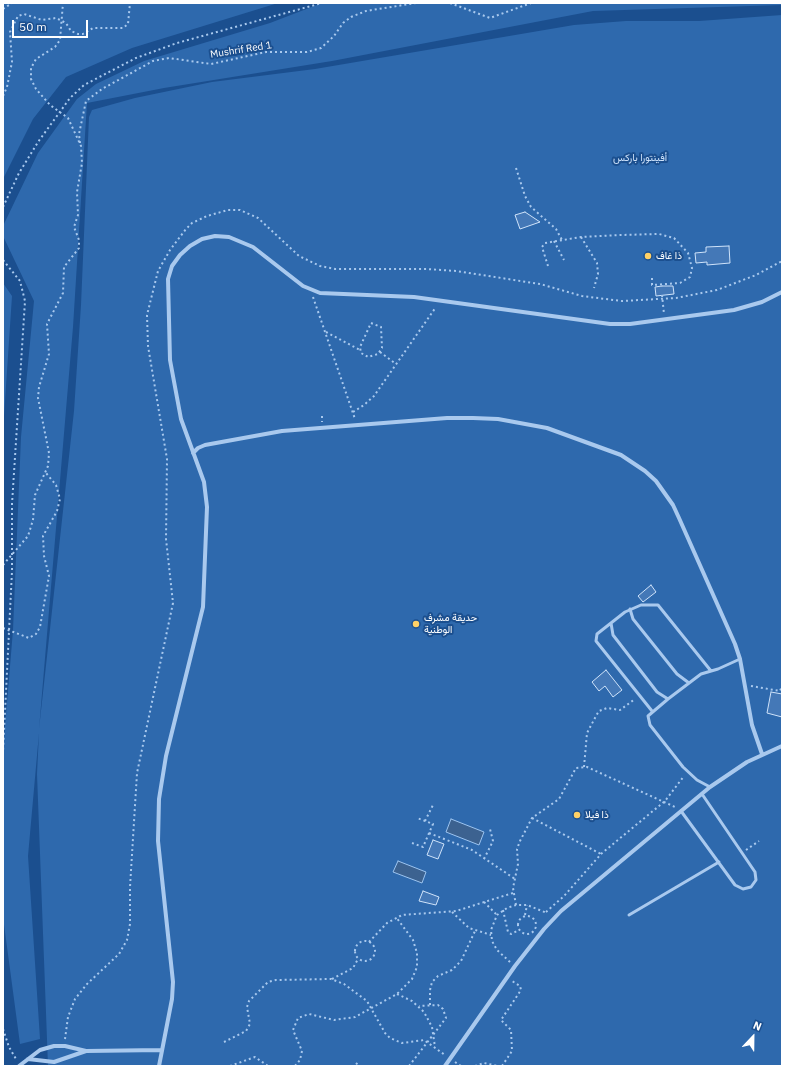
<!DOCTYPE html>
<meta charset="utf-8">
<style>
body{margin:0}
#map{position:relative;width:785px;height:1069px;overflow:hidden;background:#1b4f8f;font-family:"IBM Plex Sans",sans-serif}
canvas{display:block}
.frame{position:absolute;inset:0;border:4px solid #fff;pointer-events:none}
.north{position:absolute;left:733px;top:1017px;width:40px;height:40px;-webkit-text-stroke:3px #1b4f8f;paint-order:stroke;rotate:22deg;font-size:11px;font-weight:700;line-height:16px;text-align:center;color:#fff}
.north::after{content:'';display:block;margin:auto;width:14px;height:18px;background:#fff;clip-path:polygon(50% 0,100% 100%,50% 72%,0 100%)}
.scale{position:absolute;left:12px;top:20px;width:76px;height:18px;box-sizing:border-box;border:2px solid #fff;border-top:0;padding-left:5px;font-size:12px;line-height:14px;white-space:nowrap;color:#fff;-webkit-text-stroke:3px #1b4f8f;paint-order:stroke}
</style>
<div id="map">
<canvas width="785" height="1069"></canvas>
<div class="frame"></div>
<div class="north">N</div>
<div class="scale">50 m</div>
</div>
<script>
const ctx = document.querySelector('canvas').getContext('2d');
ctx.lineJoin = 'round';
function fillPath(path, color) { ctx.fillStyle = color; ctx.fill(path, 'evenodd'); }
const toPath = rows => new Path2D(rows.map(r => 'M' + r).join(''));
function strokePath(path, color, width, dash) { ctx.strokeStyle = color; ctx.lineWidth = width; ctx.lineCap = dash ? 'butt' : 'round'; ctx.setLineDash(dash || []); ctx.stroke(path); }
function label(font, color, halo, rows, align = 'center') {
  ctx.font = font + ' "IBM Plex Sans",Vazirmatn,sans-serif'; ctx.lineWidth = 4; ctx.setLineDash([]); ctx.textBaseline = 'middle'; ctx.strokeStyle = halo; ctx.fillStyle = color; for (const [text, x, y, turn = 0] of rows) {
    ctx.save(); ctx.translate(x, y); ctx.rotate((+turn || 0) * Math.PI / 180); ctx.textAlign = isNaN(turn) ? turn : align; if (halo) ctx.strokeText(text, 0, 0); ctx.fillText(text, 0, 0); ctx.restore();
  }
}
const green = toPath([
 [3,3,278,3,132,48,66,77,33,119,3,179],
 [322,3,782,3,782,5,593,11,332,61,164,88,87,103,73,327,39,729,74,411,81,305,89,117,92,110,135,98,212,82,315,69,574,25,626,21,699,21,782,15,782,1066,48,1066,37,774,39,733,28,856,40,1039,20,1044,3,917,3,751,13,630,21,437,34,301,3,236,3,226,38,153,77,99,96,84,144,61,270,23],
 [3,283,12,296,3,431]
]);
const water = toPath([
 [451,819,484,832,479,845,446,832,451,819],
 [398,861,426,872,422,883,393,872,398,861]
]);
const building = toPath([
 [525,212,540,222,520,229,515,215,525,212],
 [729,246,730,263,707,265,707,262,696,263,695,253,706,252,706,247,729,246],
 [662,286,673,286,674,294,656,296,655,287,662,286],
 [651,585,656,592,643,602,638,596,651,585],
 [606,670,622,690,613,697,605,686,599,691,592,682,606,670],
 [771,692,782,694,782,717,767,713,771,692],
 [433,840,444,844,438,859,427,855,433,840],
 [423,891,439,897,436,905,419,901,423,891]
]);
const path = toPath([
 [450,3,490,18,531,3],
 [3,9,12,3],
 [3,96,7,87,12,62,10,32,18,16,24,14,42,20,56,18,66,23,71,31,78,34,83,34,93,28,123,28,128,24,130,3],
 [80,143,79,134,86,101,102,89,153,61,169,58,211,64,266,52,307,52,321,48,334,36,343,23,351,17,366,11,416,3],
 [516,168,525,196,531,207,556,229,562,240],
 [3,207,19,173,38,142,70,98,84,85,136,58,177,43,322,3],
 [581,237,597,263,598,274,594,288],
 [554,241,564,260],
 [3,260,20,281,25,301,12,504,12,571,3,752],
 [548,266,542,247,545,243,581,237,620,235,659,234,674,238,688,253,692,268,690,277,680,283,652,285,652,278],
 [662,295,664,314],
 [313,297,355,419],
 [371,323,381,327,382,348,378,354,368,357,361,353,360,347,371,323],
 [326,332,360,350],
 [380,352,396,364],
 [353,412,364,405,374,396,436,307],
 [322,416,322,422],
 [3,565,28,536,33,520,35,495,48,466,49,453,38,398,39,387,49,354,47,324,63,293,64,267,79,248,79,240,74,227,78,215,77,192,82,163,81,146,68,118,50,105,36,89,31,79,31,68,36,59,55,47,60,40,63,3],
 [3,628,29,638,36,634,40,627,49,576,44,556,43,536,57,511,60,499,56,485,46,473],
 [751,686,780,691,782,686],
 [584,767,587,733,596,716,599,711,607,708,620,710,635,699],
 [532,818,601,854],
 [425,821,433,805],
 [429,833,472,850,515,879],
 [412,843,423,847,433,824,417,818],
 [746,850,759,841],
 [484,859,493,841,490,829],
 [484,902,497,915],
 [516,905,513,888,518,864,517,849,520,841,532,818,559,799,576,768,587,767,675,807],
 [503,910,508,932,511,934,519,930],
 [452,912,469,928,491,935],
 [546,912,564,896,601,854,665,801,684,776],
 [525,915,527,905],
 '518 925a9 9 0 1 1 18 0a9 9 0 1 1-18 0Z',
 '355 951a10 10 0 1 1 20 0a10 10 0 1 1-20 0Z',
 [369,942,387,923,402,915,456,911,513,893],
 [510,962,497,950,492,941,491,930,497,915,507,908,516,905,527,905,547,913],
 [332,979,353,968,358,959],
 [397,994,412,1001,424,1012,432,1027,435,1047],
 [430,1005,430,990,432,982,438,976,452,970,461,961,475,931],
 [3,1029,9,1047,16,1059],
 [65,1039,68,1017,75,999,87,984,119,954,127,940,130,924,130,887,137,773,173,603,166,539,167,459,148,346,147,315,158,271,170,250,186,229,192,223,207,216,228,210,240,210,258,218,299,256,320,266,335,269,427,269,456,271,540,284,582,296,622,301,676,298,717,290,756,275,782,261],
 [224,1042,246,1031,250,1024,247,1007,249,1001,268,982,276,980,331,979,344,984,367,1001,385,1033,390,1038,402,1043,424,1040,445,1055],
 [455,1062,461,1066],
 [356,1063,359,1066],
 [230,1066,255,1057,268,1066],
 [295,1066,300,1060,302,1051,293,1030,298,1018,309,1014,334,1020,355,1017,397,994,412,979,417,967,417,953,413,940,396,917],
 [409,1066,446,1018,443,1009,438,1005,419,1006],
 [475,1066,484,1063,498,1066],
 [502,1066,512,1051,511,1030,501,1020,521,990,520,986,512,981]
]);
const lane = toPath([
 [630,609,633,619,677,674,689,683],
 [611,623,613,635,657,692,668,699],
 [652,711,596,641,597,634,625,612,641,605,658,605,711,671],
 [710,787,697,780,683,767,650,725,648,716,668,699,701,674,718,669,740,659],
 [681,811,735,885,743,889,751,887,756,880,755,872,702,794],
 [629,915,719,862]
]);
const street = toPath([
 [193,453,198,448,205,445,282,431,447,418,473,418,498,419,547,428,621,455,645,471,656,481,673,505,679,518,735,644,740,659,752,725,762,754],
 [28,1059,54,1062,86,1051],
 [19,1066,40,1050,54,1046,65,1046,86,1051,161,1050],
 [159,1066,172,999,173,982,158,841,159,799,166,756,203,607,207,507,204,482,181,419,170,360,168,279,172,266,180,255,190,246,202,239,215,236,229,237,253,247,303,286,320,293,414,297,610,324,630,324,734,310,762,302,782,292],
 [445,1066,515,966,544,929,561,911,710,787,747,762,782,746]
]);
const markers = [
 [648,256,4,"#ffd166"],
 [416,624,4,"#ffd166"],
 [577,815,4,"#ffd166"]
];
const streetNames = [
 ["Mushrif Red 1",241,50,-9]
];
const parkNames = [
 ["أفينتورا باركس",640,158]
];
const poiNames = [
 ["ذا غاف",656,256],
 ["حديقة مشرف",424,618],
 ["الوطنية",424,630],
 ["ذا فيلا",585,815]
];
fillPath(green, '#2e69ad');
fillPath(water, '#3c6290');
strokePath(water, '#9cc4f0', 1);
fillPath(building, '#4478b7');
strokePath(building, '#cfe3fa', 1);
strokePath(path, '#a9c9ee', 2, [2, 3]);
strokePath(lane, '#a9c9ee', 3);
strokePath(street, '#a9c9ee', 4);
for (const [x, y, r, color] of markers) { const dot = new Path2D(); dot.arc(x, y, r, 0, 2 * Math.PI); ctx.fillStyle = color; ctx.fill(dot); strokePath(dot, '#1b4f8f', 1.5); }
label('10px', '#fff', '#1b4f8f', streetNames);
label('10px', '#cfe3fa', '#1b4f8f', parkNames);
label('10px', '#fff', '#1b4f8f', poiNames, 'left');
</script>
